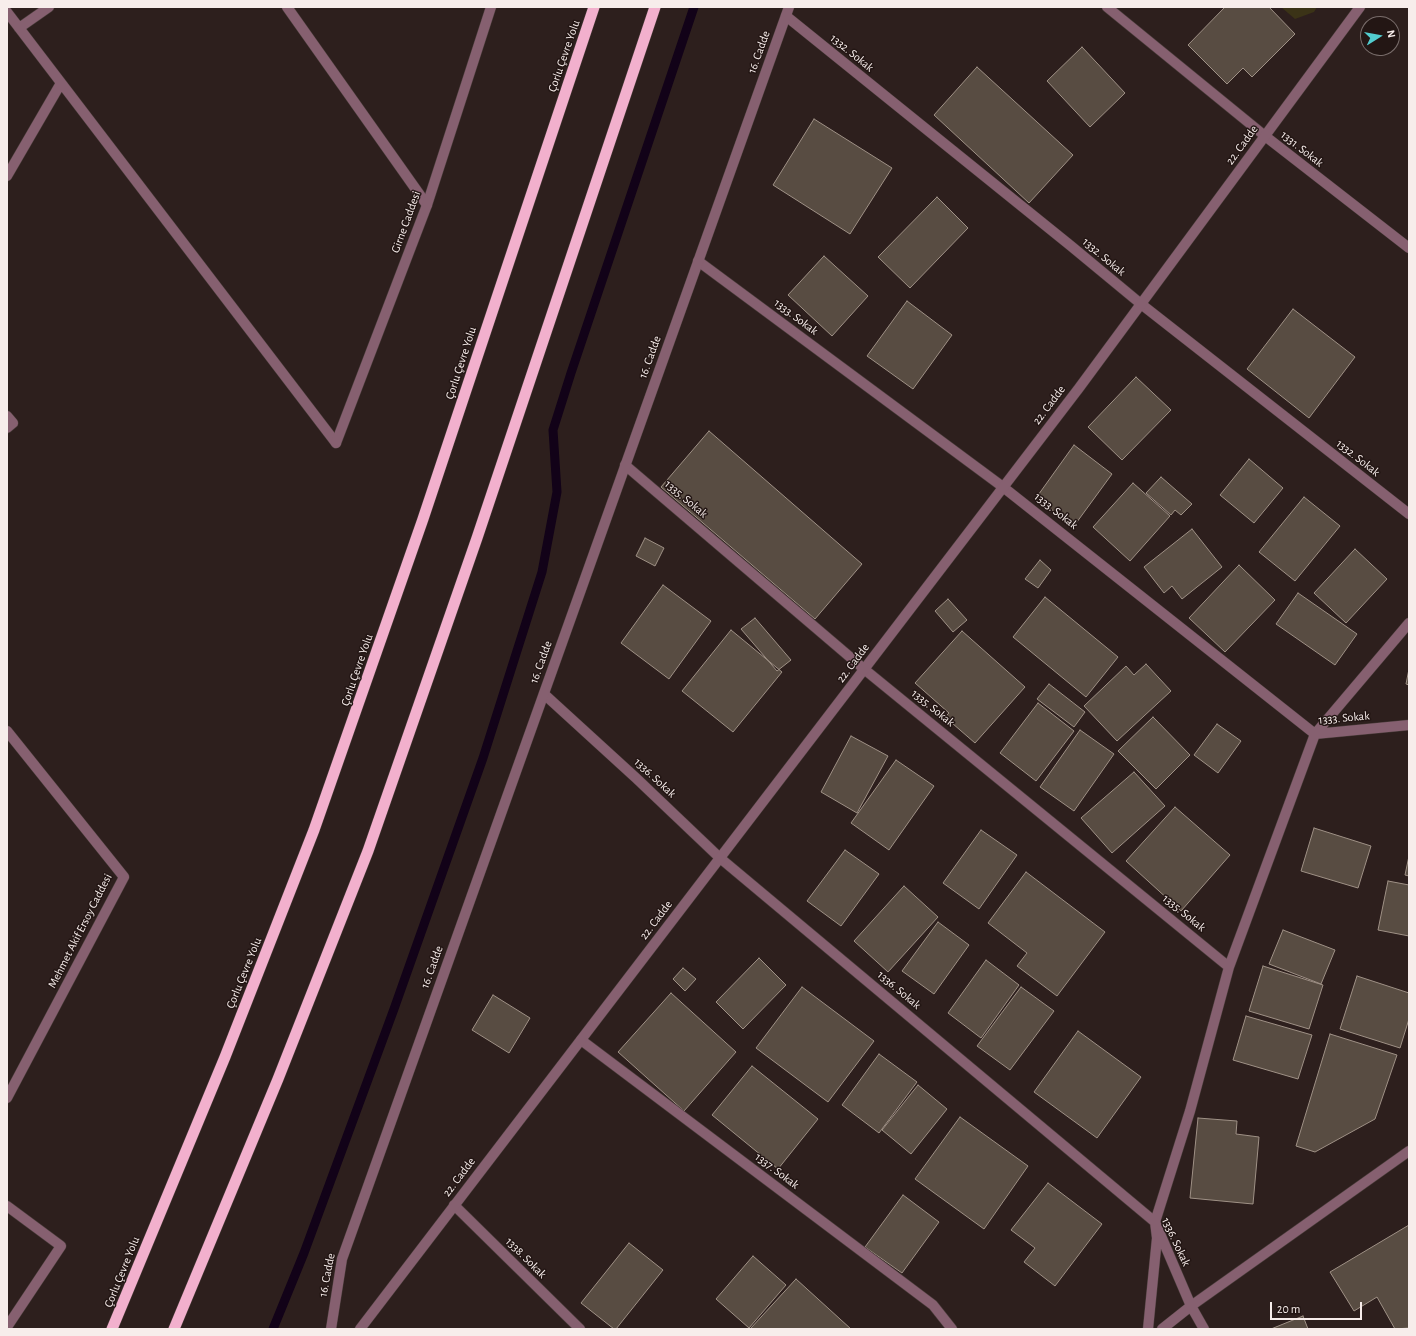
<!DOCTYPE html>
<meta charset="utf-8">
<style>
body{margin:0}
#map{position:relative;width:1416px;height:1336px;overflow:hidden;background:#2d1f1d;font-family:"Alegreya Sans",sans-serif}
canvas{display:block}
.frame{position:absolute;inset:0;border:8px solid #f7edeb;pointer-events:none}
.north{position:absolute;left:1360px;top:16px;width:40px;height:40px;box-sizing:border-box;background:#231614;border:1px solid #786c6a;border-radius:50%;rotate:79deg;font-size:11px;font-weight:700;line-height:16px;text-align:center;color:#f7edeb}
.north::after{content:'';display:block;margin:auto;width:14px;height:18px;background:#52cdcf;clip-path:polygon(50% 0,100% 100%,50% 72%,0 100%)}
.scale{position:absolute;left:1270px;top:1302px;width:92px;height:18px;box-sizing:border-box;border:2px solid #f7edeb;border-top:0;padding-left:5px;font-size:12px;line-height:14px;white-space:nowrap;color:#f7edeb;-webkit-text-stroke:3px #231614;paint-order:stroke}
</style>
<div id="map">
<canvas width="1416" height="1336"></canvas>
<div class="frame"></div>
<div class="north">N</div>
<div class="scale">20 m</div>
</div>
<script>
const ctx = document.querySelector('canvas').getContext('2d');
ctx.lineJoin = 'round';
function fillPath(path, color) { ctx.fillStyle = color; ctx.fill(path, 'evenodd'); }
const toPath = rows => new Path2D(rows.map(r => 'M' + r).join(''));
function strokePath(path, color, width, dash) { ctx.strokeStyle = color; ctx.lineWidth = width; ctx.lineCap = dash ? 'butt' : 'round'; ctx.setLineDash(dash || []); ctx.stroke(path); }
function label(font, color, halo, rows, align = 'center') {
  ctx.font = font + ' "Alegreya Sans",sans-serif'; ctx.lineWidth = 3; ctx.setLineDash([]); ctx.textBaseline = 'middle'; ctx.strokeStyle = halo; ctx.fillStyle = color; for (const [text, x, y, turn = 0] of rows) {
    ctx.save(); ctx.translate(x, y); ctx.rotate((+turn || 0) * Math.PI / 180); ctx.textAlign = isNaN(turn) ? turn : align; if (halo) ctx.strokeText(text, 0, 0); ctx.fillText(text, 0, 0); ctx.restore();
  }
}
const green = toPath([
 [1281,7,1317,7,1314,12,1295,19]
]);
const stream = toPath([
 [273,1329,304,1253,394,1009,483,758,542,572,557,492,553,430,571,373,694,7]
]);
const building = toPath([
 [1225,7,1269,7,1295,34,1252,77,1243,68,1227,84,1188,45,1225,7],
 [1082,47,1125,93,1090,127,1047,81,1082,47],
 [977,67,1073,155,1029,203,934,115,977,67],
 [814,119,892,168,850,234,773,185,814,119],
 [937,197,968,228,910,288,878,257,937,197],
 [824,256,868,296,832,336,788,295,824,256],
 [907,301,952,335,913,389,867,356,907,301],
 [1293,309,1355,357,1309,418,1247,369,1293,309],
 [1136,377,1171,410,1122,460,1088,427,1136,377],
 [709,431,862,564,815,619,661,487,709,431],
 [1074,445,1112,474,1074,526,1036,498,1074,445],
 [1249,459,1283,488,1254,523,1220,495,1249,459],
 [1161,477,1192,504,1181,515,1175,510,1171,515,1146,493,1161,477],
 [1133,483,1170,516,1130,561,1093,527,1133,483],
 [1304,497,1340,526,1295,581,1259,552,1304,497],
 [1192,529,1222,567,1182,599,1172,586,1164,593,1144,567,1192,529],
 [645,538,664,548,655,566,636,556,645,538],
 [1355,549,1387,579,1346,623,1314,593,1355,549],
 [1040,560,1051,570,1038,588,1025,579,1040,560],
 [1239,565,1275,600,1225,652,1189,618,1239,565],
 [663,585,711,621,669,679,621,643,663,585],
 [1298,593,1357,634,1335,665,1276,624,1298,593],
 [1045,597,1118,657,1086,697,1013,637,1045,597],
 [948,599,967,620,953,632,935,611,948,599],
 [755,618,791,660,777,671,741,629,755,618],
 [731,630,782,672,733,732,682,691,731,630],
 [962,631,1025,687,975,743,945,717,949,713,915,683,962,631],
 [1146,664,1171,691,1117,741,1084,706,1126,666,1134,675,1146,664],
 [1409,669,1409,685,1406,684,1409,669],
 [1049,684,1085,712,1074,727,1037,699,1049,684],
 [1038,703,1074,731,1036,781,1000,753,1038,703],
 [1153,717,1190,755,1156,789,1118,751,1153,717],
 [1217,724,1241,741,1218,773,1194,755,1217,724],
 [1080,730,1114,754,1074,811,1040,787,1080,730],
 [851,736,888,756,857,813,821,792,851,736],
 [896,760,934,786,889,850,851,823,896,760],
 [1134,772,1165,806,1112,853,1081,818,1134,772],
 [1175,807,1230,855,1181,911,1126,861,1175,807],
 [1314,828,1371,846,1358,888,1301,871,1314,828],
 [981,830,1017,855,979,909,943,883,981,830],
 [845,850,879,874,841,926,807,901,845,850],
 [1409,856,1409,876,1405,875,1409,856],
 [1026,872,1105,932,1057,996,1017,966,1027,953,988,923,1026,872],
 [1388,881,1409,885,1409,936,1378,930,1388,881],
 [904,886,938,917,888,972,854,941,904,886],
 [938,922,969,945,934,994,902,971,938,922],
 [1283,930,1335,950,1321,984,1269,964,1283,930],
 [759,958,786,985,743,1029,716,1002,759,958],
 [986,960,1019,985,981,1038,948,1013,986,960],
 [1263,966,1323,985,1309,1029,1249,1011,1263,966],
 [683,968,696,979,685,991,673,979,683,968],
 [1357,976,1409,993,1409,1019,1400,1048,1340,1029,1357,976],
 [802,987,874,1041,828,1102,756,1048,802,987],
 [1021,987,1054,1011,1010,1070,977,1046,1021,987],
 [671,993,736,1052,684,1111,618,1052,671,993],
 [493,995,530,1018,509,1053,472,1030,493,995],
 [1246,1016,1312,1035,1298,1079,1233,1060,1246,1016],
 [1078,1031,1141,1077,1097,1138,1034,1092,1078,1031],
 [1330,1034,1397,1055,1375,1119,1315,1152,1296,1146,1330,1034],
 [879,1054,917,1082,879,1133,842,1105,879,1054],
 [752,1066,818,1119,778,1169,712,1115,752,1066],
 [918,1085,947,1109,911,1154,882,1130,918,1085],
 [960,1117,1028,1166,984,1229,915,1179,960,1117],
 [1198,1118,1237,1121,1236,1134,1259,1137,1253,1204,1190,1198,1198,1118],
 [1048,1183,1102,1224,1055,1286,1024,1262,1035,1248,1011,1230,1048,1183],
 [903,1195,939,1222,902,1273,865,1247,903,1195],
 [1409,1225,1409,1328,1395,1329,1377,1297,1354,1311,1330,1272,1409,1225],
 [629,1243,663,1270,616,1329,614,1329,581,1303,629,1243],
 [753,1256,786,1285,749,1328,716,1299,753,1256],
 [796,1279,851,1329,750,1329,796,1279],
 [1303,1316,1308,1329,1271,1329,1303,1316]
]);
const minor = toPath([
 [287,7,427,205],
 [1107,7,1265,136,1409,248],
 [7,12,336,443],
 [786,16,1071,246,1141,304,1409,514],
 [19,28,49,7],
 [7,176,61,83],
 [698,261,1003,487,1315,734,1409,725],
 [7,416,13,423,7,428],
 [625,465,864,669,1229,967],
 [544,694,636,778,720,858,1155,1222,1191,1306,1204,1329],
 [581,1040,933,1305,952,1329],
 [454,1205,580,1329],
 [7,1206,61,1246,7,1327],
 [1148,1329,1157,1238,1155,1222,1190,1111,1229,967,1315,734,1409,623],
 [1162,1329,1191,1306,1409,1151]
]);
const tertiary = toPath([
 [336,443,427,205,491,7],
 [7,731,124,877,7,1098],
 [331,1329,342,1259,789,7],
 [360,1329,1079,388,1360,7]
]);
const trunk = toPath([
 [112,1329,225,1057,314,830,423,519,594,7],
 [174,1329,278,1079,368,851,477,538,655,7]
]);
const streetNames = [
 ["16. Cadde",759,52,-70],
 ["1332. Sokak",852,53,39],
 ["Çorlu Çevre Yolu",564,56,-71],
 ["22. Cadde",1242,145,-54],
 ["1331. Sokak",1302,149,38],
 ["Girne Caddesi",406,222,-70],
 ["1332. Sokak",1104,257,40],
 ["1333. Sokak",796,317,37],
 ["16. Cadde",650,357,-70],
 ["Çorlu Çevre Yolu",461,363,-72],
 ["22. Cadde",1049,405,-53],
 ["1332. Sokak",1358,458,38],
 ["1335. Sokak",686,499,40],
 ["1333. Sokak",1056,511,38],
 ["16. Cadde",541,662,-70],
 ["22. Cadde",853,663,-53],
 ["Çorlu Çevre Yolu",357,670,-71],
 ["1335. Sokak",933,708,39],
 ["1333. Sokak",1344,718,-5],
 ["1336. Sokak",655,778,43],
 ["1335. Sokak",1184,913,39],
 ["22. Cadde",656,920,-53],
 ["Mehmet Akif Ersoy Caddesi",80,931,-63],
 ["16. Cadde",432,967,-70],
 ["Çorlu Çevre Yolu",244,973,-68],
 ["1336. Sokak",899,990,40],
 ["1337. Sokak",777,1171,37],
 ["22. Cadde",459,1177,-53],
 ["1336. Sokak",1176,1242,65],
 ["1338. Sokak",526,1258,45],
 ["Çorlu Çevre Yolu",122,1272,-68],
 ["16. Cadde",327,1275,-79]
];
fillPath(green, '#3b3317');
strokePath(stream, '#120218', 9);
fillPath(building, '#584c42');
strokePath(building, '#9f9186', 1);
strokePath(minor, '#493c3a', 11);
strokePath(tertiary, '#493c3a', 11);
strokePath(trunk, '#493c3a', 12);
strokePath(minor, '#866070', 10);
strokePath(tertiary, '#866070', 10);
strokePath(trunk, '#f2b0cd', 11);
label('12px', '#f7edeb', '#231614', streetNames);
</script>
